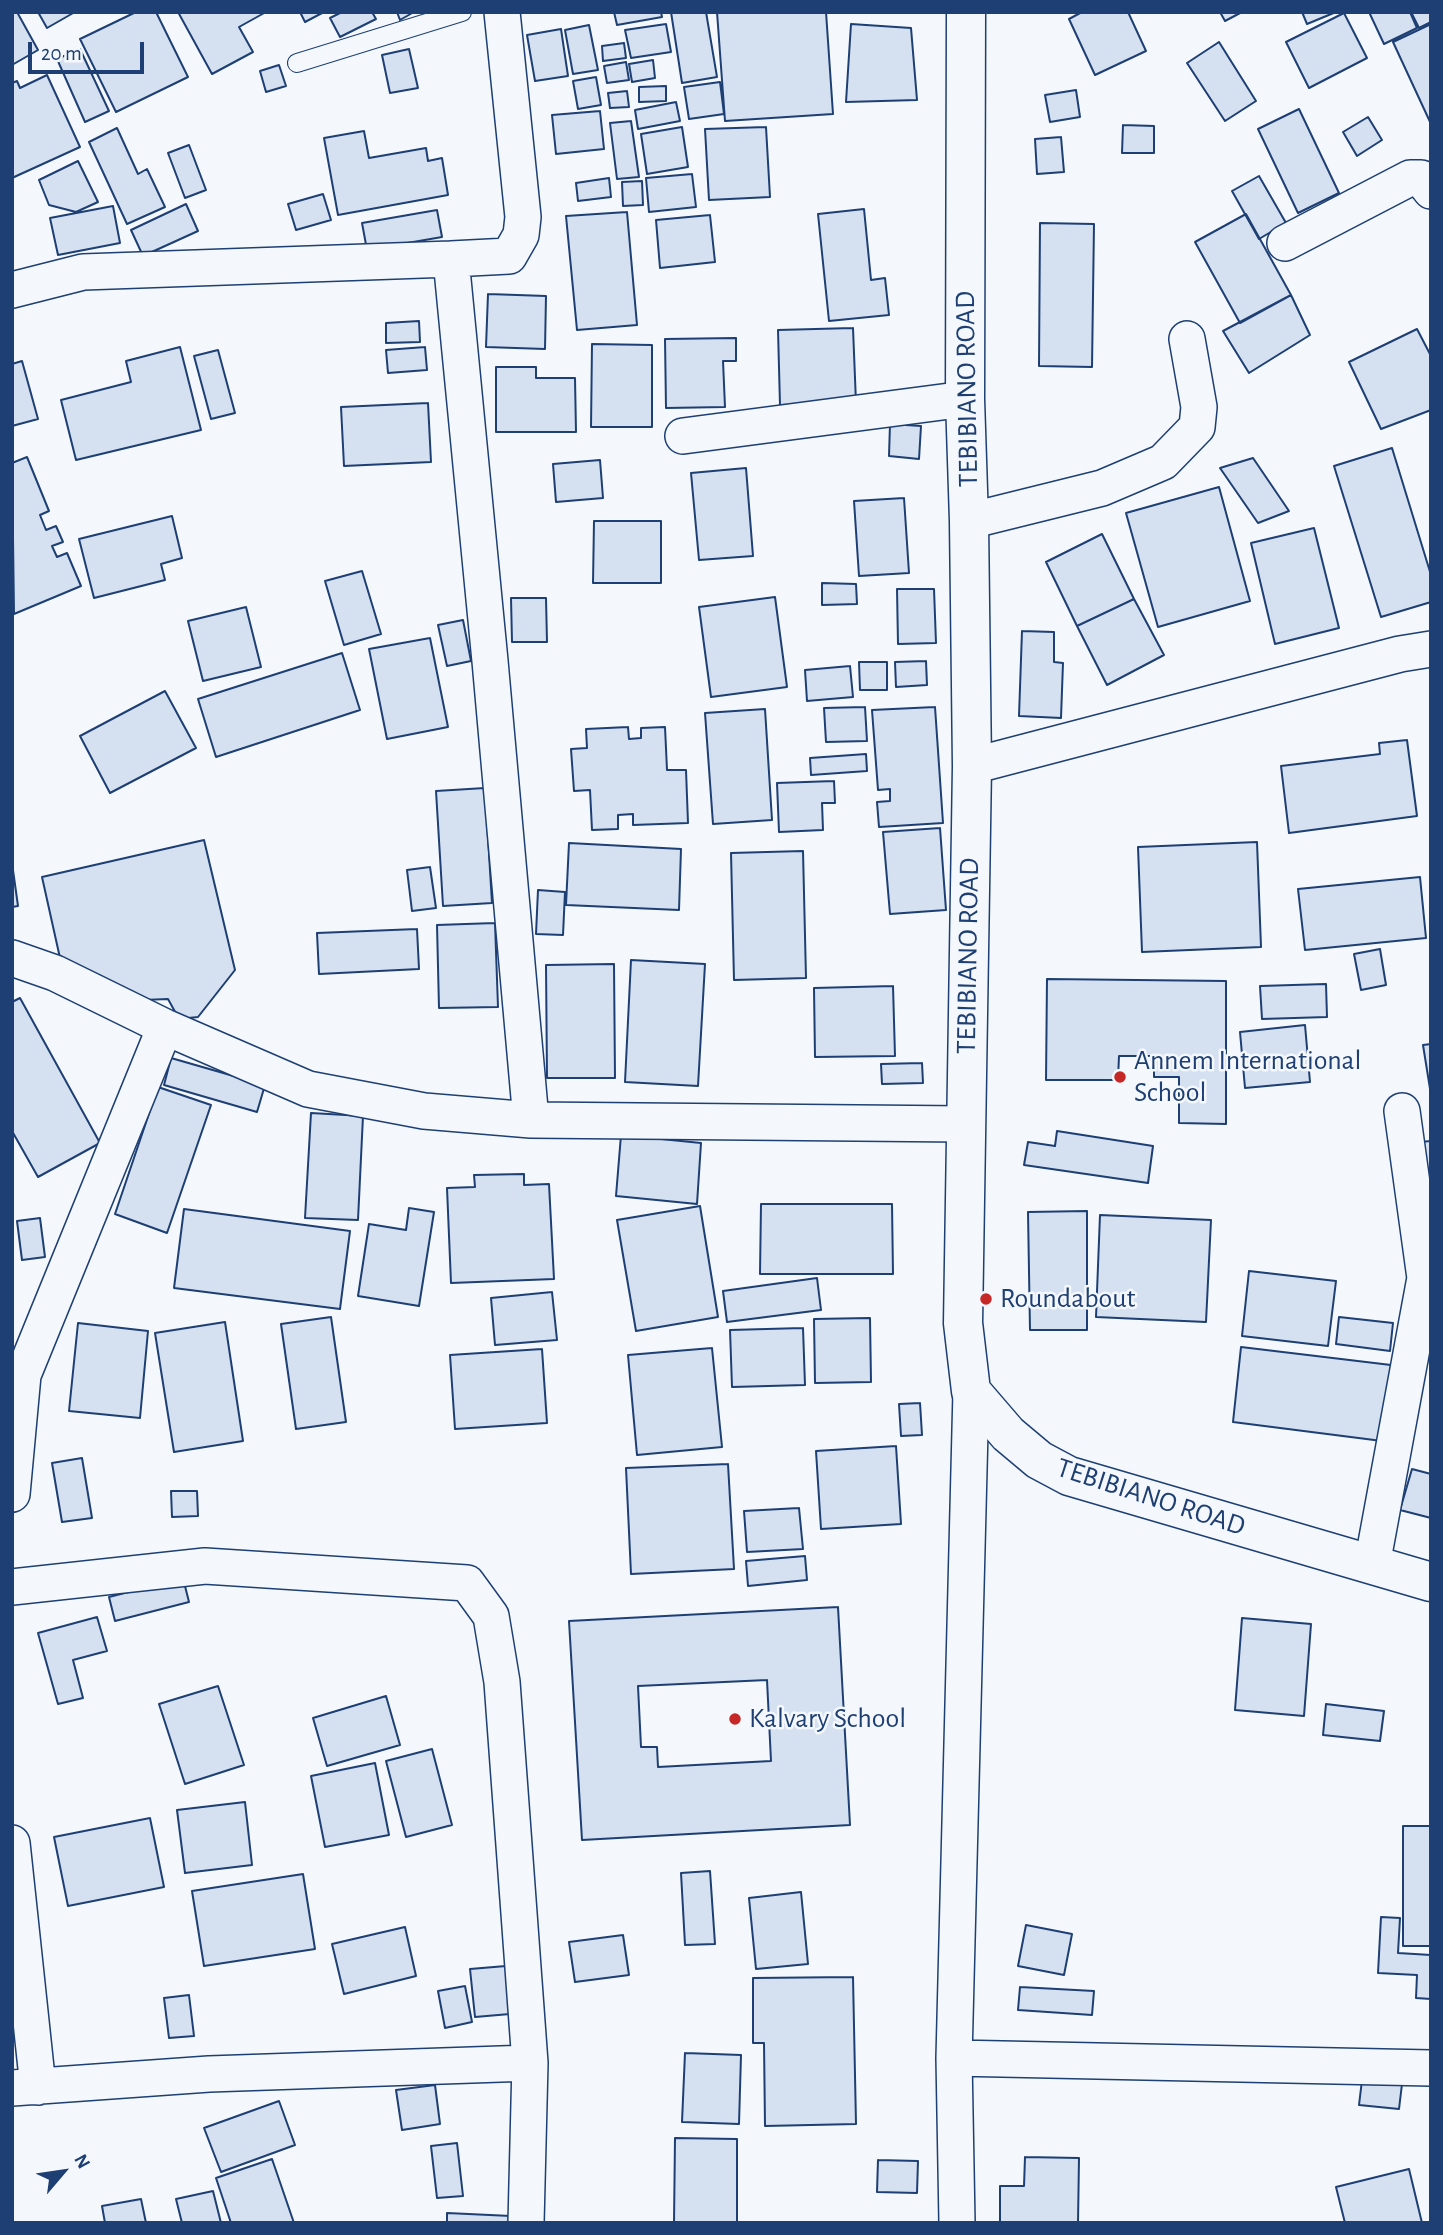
<!DOCTYPE html>
<style>
body{margin:0}
#map{position:relative;width:1443px;height:2235px;overflow:hidden;background:#f4f7fb;font-family:"Alegreya Sans",sans-serif}
canvas{display:block}
.frame{position:absolute;inset:0;border:14px solid #1d3f73;pointer-events:none}
.north{position:absolute;left:28px;top:2137px;width:70px;height:70px;-webkit-text-stroke:5px #f4f7fb;paint-order:stroke;rotate:61deg;font-size:19px;font-weight:700;line-height:28px;text-align:center;color:#1d3f73}
.north::after{content:'';display:block;margin:auto;width:24px;height:32px;background:#1d3f73;clip-path:polygon(50% 0,100% 100%,50% 72%,0 100%)}
.scale{position:absolute;left:28px;top:42px;width:116px;height:32px;box-sizing:border-box;border:4px solid #1d3f73;border-top:0;padding-left:9px;font-size:21px;line-height:24px;white-space:nowrap;color:#1d3f73;-webkit-text-stroke:5px #f4f7fb;paint-order:stroke}
</style>
<div id="map">
<canvas width="1443" height="2235"></canvas>
<div class="frame"></div>
<div class="north">N</div>
<div class="scale">20 m</div>
</div>
<script>
const ctx = document.querySelector('canvas').getContext('2d');
ctx.lineJoin = 'round';
function fillPath(path, color) { ctx.fillStyle = color; ctx.fill(path, 'evenodd'); }
const toPath = rows => new Path2D(rows.map(r => 'M' + r).join(''));
function strokePath(path, color, width, dash) { ctx.strokeStyle = color; ctx.lineWidth = width; ctx.lineCap = dash ? 'butt' : 'round'; ctx.setLineDash(dash || []); ctx.stroke(path); }
function label(font, color, halo, rows, align = 'center') {
  ctx.font = font + ' "Alegreya Sans",sans-serif'; ctx.lineWidth = 5; ctx.setLineDash([]); ctx.textBaseline = 'middle'; ctx.strokeStyle = halo; ctx.fillStyle = color; for (const [text, x, y, turn = 0] of rows) {
    ctx.save(); ctx.translate(x, y); ctx.rotate((+turn || 0) * Math.PI / 180); ctx.textAlign = isNaN(turn) ? turn : align; if (halo) ctx.strokeText(text, 0, 0); ctx.fillText(text, 0, 0); ctx.restore();
  }
}
const building = toPath([
 [12,12,17,12,38,50,12,65,12,12],
 [38,12,75,12,47,28,38,12],
 [136,12,156,12,188,77,116,112,80,39,136,12],
 [178,12,266,12,239,27,253,52,212,74,178,12],
 [300,12,324,12,305,22,300,12],
 [342,12,372,12,376,19,340,37,330,18,342,12],
 [397,12,414,12,400,20,397,12],
 [614,12,661,12,662,17,617,25,614,12],
 [671,12,706,12,717,77,682,83,671,12],
 [717,12,826,12,833,114,725,121,717,12],
 [1082,12,1128,12,1146,51,1095,75,1069,19,1082,12],
 [1220,12,1242,12,1225,21,1220,12],
 [1302,12,1336,12,1307,24,1302,12],
 [1369,12,1410,12,1417,28,1384,44,1369,12],
 [1411,12,1431,12,1431,22,1419,28,1411,12],
 [1344,13,1367,58,1309,88,1286,42,1344,13],
 [666,24,671,52,631,58,625,30,666,24],
 [851,24,911,28,917,100,846,102,851,24],
 [1431,24,1431,124,1393,42,1431,24],
 [589,25,598,70,573,74,565,30,589,25],
 [561,29,568,76,535,81,527,35,561,29],
 [1219,42,1256,101,1225,121,1187,63,1219,42],
 [624,43,626,58,603,61,602,46,624,43],
 [80,49,109,111,85,122,57,59,80,49],
 [409,49,418,88,390,93,382,55,409,49],
 [653,60,655,78,632,82,629,64,653,60],
 [626,62,629,80,607,83,604,66,626,62],
 [279,65,286,86,266,92,260,71,279,65],
 [47,75,80,147,12,178,12,83,17,81,20,88,47,75],
 [596,77,601,105,578,109,573,81,596,77],
 [720,82,724,114,689,119,684,87,720,82],
 [666,86,666,101,639,102,639,87,666,86],
 [1076,90,1080,117,1050,122,1045,95,1076,90],
 [627,91,629,107,610,108,608,93,627,91],
 [676,102,680,121,638,129,635,110,676,102],
 [1299,109,1339,193,1298,213,1258,129,1299,109],
 [600,111,604,149,556,154,552,115,600,111],
 [1368,117,1382,140,1357,156,1343,132,1368,117],
 [631,121,639,177,617,179,610,123,631,121],
 [1123,125,1154,126,1154,153,1122,153,1123,125],
 [682,127,688,167,647,174,641,134,682,127],
 [766,127,770,197,709,200,705,129,766,127],
 [117,128,138,174,147,169,165,207,127,224,89,142,117,128],
 [364,131,369,158,426,148,428,161,442,158,448,195,338,215,324,138,364,131],
 [1061,137,1064,172,1037,174,1035,139,1061,137],
 [189,145,206,190,185,198,168,153,189,145],
 [78,161,98,202,76,212,49,205,39,180,78,161],
 [692,174,696,207,649,212,646,178,692,174],
 [1259,176,1286,223,1259,239,1232,191,1259,176],
 [609,178,611,197,578,201,576,183,609,178],
 [642,181,643,205,623,206,622,182,642,181],
 [323,194,331,220,296,230,288,204,323,194],
 [186,204,198,231,143,256,131,230,186,204],
 [113,206,120,243,58,255,50,218,113,206],
 [864,209,871,280,885,278,889,315,829,321,818,214,864,209],
 [437,210,442,237,367,250,362,223,437,210],
 [627,212,637,325,577,330,566,216,627,212],
 [1246,214,1291,295,1240,323,1195,242,1246,214],
 [710,215,715,262,660,268,656,220,710,215],
 [1040,223,1094,224,1092,367,1039,366,1040,223],
 [488,294,546,296,545,349,486,347,488,294],
 [1291,295,1310,335,1249,373,1223,331,1291,295],
 [419,321,420,342,386,343,386,323,419,321],
 [853,328,856,403,780,405,778,330,853,328],
 [1417,329,1431,356,1431,410,1381,429,1349,362,1417,329],
 [736,338,736,361,723,361,725,407,666,408,665,339,736,338],
 [592,344,652,345,652,427,591,427,592,344],
 [180,347,201,430,76,460,61,400,131,382,126,361,180,347],
 [425,347,427,370,388,373,386,350,425,347],
 [218,350,235,413,211,419,194,356,218,350],
 [22,361,38,419,12,426,12,364,22,361],
 [496,367,536,367,536,378,575,378,576,432,496,432,496,367],
 [428,403,431,462,344,466,341,407,428,403],
 [890,424,921,426,919,459,889,456,890,424],
 [1392,448,1431,575,1431,602,1381,617,1334,466,1392,448],
 [27,457,49,511,40,515,46,530,56,526,63,542,52,546,57,557,67,553,81,586,14,614,12,463,27,457],
 [1253,458,1289,511,1258,523,1220,468,1253,458],
 [600,460,603,498,556,502,553,464,600,460],
 [746,468,753,556,699,560,691,473,746,468],
 [1219,487,1250,601,1158,627,1126,513,1219,487],
 [904,498,909,573,859,576,854,501,904,498],
 [172,516,182,558,161,564,165,580,94,598,79,539,172,516],
 [594,521,661,521,661,583,593,583,594,521],
 [1314,528,1339,628,1275,644,1251,543,1314,528],
 [1102,534,1134,599,1077,626,1046,562,1102,534],
 [362,571,381,634,344,645,325,581,362,571],
 [822,583,856,584,857,604,822,605,822,583],
 [897,589,934,589,936,643,898,644,897,589],
 [775,597,787,687,711,697,699,607,775,597],
 [511,598,546,598,547,642,512,642,511,598],
 [1134,599,1164,655,1107,685,1077,626,1134,599],
 [246,607,261,667,203,681,188,621,246,607],
 [463,620,471,661,447,666,438,625,463,620],
 [1022,631,1054,632,1054,662,1063,663,1061,718,1019,716,1022,631],
 [430,638,448,727,387,739,369,649,430,638],
 [342,653,360,710,216,757,198,699,342,653],
 [926,661,927,685,896,687,895,662,926,661],
 [859,662,887,662,887,690,860,690,859,662],
 [850,666,853,697,807,701,805,670,850,666],
 [165,691,196,748,110,793,80,736,165,691],
 [865,707,867,741,826,742,824,708,865,707],
 [935,707,943,823,879,827,877,802,890,801,890,789,878,790,872,710,935,707],
 [765,709,772,820,713,824,705,713,765,709],
 [628,727,629,739,641,738,641,728,665,727,667,770,686,770,688,823,633,825,633,814,618,815,618,829,592,830,590,790,574,791,571,749,587,748,586,729,628,727],
 [1407,740,1417,816,1289,833,1281,766,1380,754,1379,743,1407,740],
 [866,754,867,771,811,775,810,758,866,754],
 [834,781,835,803,822,803,823,830,779,832,777,783,834,781],
 [485,788,492,903,443,906,436,791,485,788],
 [940,828,946,910,890,914,883,832,940,828],
 [204,840,235,970,198,1017,179,1019,168,999,143,1000,62,967,42,877,204,840],
 [1257,842,1261,947,1142,952,1138,847,1257,842],
 [569,843,681,849,679,910,566,905,569,843],
 [803,851,806,978,734,980,731,853,803,851],
 [12,863,18,906,12,907,12,863],
 [430,867,436,908,412,911,407,870,430,867],
 [1420,877,1426,938,1305,950,1298,889,1420,877],
 [538,890,565,892,563,935,536,934,538,890],
 [495,923,498,1007,439,1008,437,925,495,923],
 [417,929,419,969,319,974,317,933,417,929],
 [1380,949,1386,985,1361,990,1354,954,1380,949],
 [631,960,705,964,698,1086,625,1082,631,960],
 [614,964,615,1078,547,1078,546,965,614,964],
 [1047,979,1226,981,1226,1124,1179,1123,1179,1077,1154,1077,1154,1056,1119,1056,1118,1080,1046,1080,1047,979],
 [1326,984,1327,1017,1262,1019,1260,986,1326,984],
 [893,986,895,1056,815,1057,814,988,893,986],
 [20,998,100,1143,38,1177,12,1131,12,1002,20,998],
 [1305,1025,1310,1082,1245,1088,1240,1032,1305,1025],
 [1431,1044,1431,1095,1423,1045,1431,1044],
 [171,1058,265,1085,257,1112,164,1085,171,1058],
 [922,1063,923,1083,882,1084,881,1064,922,1063],
 [158,1087,211,1105,167,1233,115,1214,158,1087],
 [311,1113,363,1116,358,1220,305,1218,311,1113],
 [1057,1131,1153,1146,1148,1183,1024,1165,1028,1142,1055,1146,1057,1131],
 [621,1135,701,1143,697,1204,616,1196,621,1135],
 [1431,1141,1431,1179,1423,1179,1419,1142,1431,1141],
 [524,1174,524,1185,549,1184,554,1279,451,1283,447,1188,475,1187,474,1175,524,1174],
 [761,1204,892,1204,893,1274,760,1274,761,1204],
 [700,1206,718,1317,636,1331,617,1220,700,1206],
 [409,1208,434,1212,419,1306,358,1296,369,1224,406,1230,409,1208],
 [184,1209,350,1231,340,1309,174,1288,184,1209],
 [1087,1211,1087,1330,1030,1330,1028,1212,1087,1211],
 [1100,1215,1211,1220,1206,1322,1096,1317,1100,1215],
 [40,1218,45,1257,22,1260,17,1221,40,1218],
 [1249,1271,1336,1281,1328,1346,1242,1336,1249,1271],
 [817,1278,821,1310,727,1322,723,1291,817,1278],
 [552,1292,557,1340,495,1345,491,1298,552,1292],
 [331,1317,346,1422,296,1429,281,1324,331,1317],
 [1339,1317,1393,1323,1390,1351,1336,1344,1339,1317],
 [870,1318,871,1382,815,1383,814,1319,870,1318],
 [225,1322,243,1441,174,1452,155,1333,225,1322],
 [78,1323,148,1331,140,1418,69,1411,78,1323],
 [803,1328,805,1385,732,1387,730,1330,803,1328],
 [1241,1347,1391,1365,1382,1441,1233,1422,1241,1347],
 [712,1348,722,1447,637,1455,628,1355,712,1348],
 [542,1349,547,1423,455,1429,450,1355,542,1349],
 [920,1403,922,1435,901,1436,899,1404,920,1403],
 [896,1446,901,1524,821,1529,816,1451,896,1446],
 [82,1458,92,1518,62,1522,52,1463,82,1458],
 [728,1464,734,1569,631,1574,626,1468,728,1464],
 [1412,1469,1431,1474,1431,1518,1400,1510,1412,1469],
 [171,1491,197,1491,198,1516,172,1517,171,1491],
 [799,1508,803,1549,747,1552,744,1511,799,1508],
 [805,1556,807,1580,748,1586,746,1561,805,1556],
 [183,1578,189,1602,115,1621,109,1597,183,1578],
 [838,1607,850,1825,582,1840,569,1621,838,1607],
 [767,1680,771,1761,658,1767,657,1747,641,1747,638,1686,767,1680],
 [97,1617,107,1651,73,1660,83,1698,58,1704,38,1633,97,1617],
 [1242,1618,1311,1624,1304,1716,1235,1710,1242,1618],
 [218,1686,244,1765,185,1784,159,1704,218,1686],
 [386,1696,400,1745,327,1766,313,1718,386,1696],
 [1326,1704,1384,1711,1380,1741,1323,1735,1326,1704],
 [432,1749,452,1825,406,1837,386,1761,432,1749],
 [375,1763,389,1835,325,1847,311,1776,375,1763],
 [245,1802,252,1865,185,1873,177,1810,245,1802],
 [150,1818,164,1887,68,1906,54,1837,150,1818],
 [1403,1826,1431,1826,1431,1946,1403,1946,1403,1826],
 [710,1871,715,1944,685,1945,681,1873,710,1871],
 [303,1874,315,1949,204,1966,192,1891,303,1874],
 [801,1892,808,1964,756,1969,749,1898,801,1892],
 [1381,1917,1400,1918,1398,1953,1431,1955,1431,1999,1416,1998,1417,1975,1378,1973,1381,1917],
 [1026,1925,1072,1934,1064,1975,1018,1966,1026,1925],
 [405,1927,416,1976,344,1994,332,1944,405,1927],
 [623,1935,629,1975,575,1982,569,1942,623,1935],
 [506,1966,510,2014,475,2017,470,1969,506,1966],
 [853,1977,856,2124,765,2126,764,2043,753,2043,753,1978,853,1977],
 [465,1986,472,2022,445,2028,438,1991,465,1986],
 [1020,1987,1094,1991,1092,2015,1018,2010,1020,1987],
 [189,1995,194,2036,169,2038,164,1998,189,1995],
 [685,2053,741,2055,739,2124,682,2122,685,2053],
 [1362,2080,1402,2084,1399,2109,1359,2105,1362,2080],
 [435,2085,440,2124,402,2130,396,2090,435,2085],
 [279,2101,295,2145,221,2172,204,2128,279,2101],
 [675,2138,737,2139,737,2223,674,2223,675,2138],
 [457,2143,463,2196,437,2198,431,2146,457,2143],
 [1025,2157,1079,2158,1078,2223,1000,2223,1000,2186,1024,2186,1025,2157],
 [272,2159,294,2223,231,2223,216,2178,272,2159],
 [878,2160,918,2161,917,2193,877,2192,878,2160],
 [1409,2169,1422,2223,1345,2223,1336,2187,1409,2169],
 [213,2191,221,2223,182,2223,176,2199,213,2191],
 [141,2199,146,2223,105,2223,102,2206,141,2199],
 [447,2213,511,2216,510,2223,447,2223,447,2213]
]);
const service = toPath([
 [297,63,462,12]
]);
const minor = toPath([
 [1285,243,1410,178,1421,178,1431,191],
 [451,259,509,256,521,235,523,217,502,12],
 [12,290,83,272,451,259,490,661,531,1120],
 [683,436,965,399],
 [969,521,1102,488,1163,462,1197,427,1199,407,1187,339],
 [972,766,1400,654,1431,649],
 [12,958,55,973,165,1027,308,1089,424,1111,531,1120,965,1124],
 [12,1494,23,1375,165,1027],
 [1372,1565,1425,1278,1402,1111],
 [12,1587,205,1566,467,1583,491,1616,502,1682,530,2063,526,2223],
 [12,1843,38,2087],
 [954,2058,1431,2068],
 [12,2088,209,2074,530,2063],
 [957,2223,954,2058,971,1391]
]);
const secondary = toPath([
 [966,12,965,399,969,521,972,766,963,1323,971,1391,1008,1434,1039,1460,1069,1476,1431,1582]
]);
const markers = [
 [1120,1077,7,"#c62828"],
 [986,1299,7,"#c62828"],
 [735,1719,7,"#c62828"]
];
const streetNames = [
 ["TEBIBIANO ROAD",967,389,-91],
 ["TEBIBIANO ROAD",968,956,-89],
 ["TEBIBIANO ROAD",1151,1497,18]
];
const poiNames = [
 ["Annem International",1134,1061],
 ["School",1134,1093],
 ["Roundabout",1000,1299],
 ["Kalvary School",749,1719]
];
fillPath(building, '#d5e0f0');
strokePath(building, '#1d3f73', 2);
strokePath(service, '#1d3f73', 20);
strokePath(minor, '#1d3f73', 38);
strokePath(secondary, '#1d3f73', 41);
strokePath(service, '#f4f7fb', 18);
strokePath(minor, '#f4f7fb', 35);
strokePath(secondary, '#f4f7fb', 38);
for (const [x, y, r, color] of markers) { const dot = new Path2D(); dot.arc(x, y, r, 0, 2 * Math.PI); ctx.fillStyle = color; ctx.fill(dot); strokePath(dot, '#f4f7fb', 2.5); }
label('28px', '#1d3f73', '#f4f7fb', streetNames);
label('28px', '#1d3f73', '#f4f7fb', poiNames, 'left');
</script>
